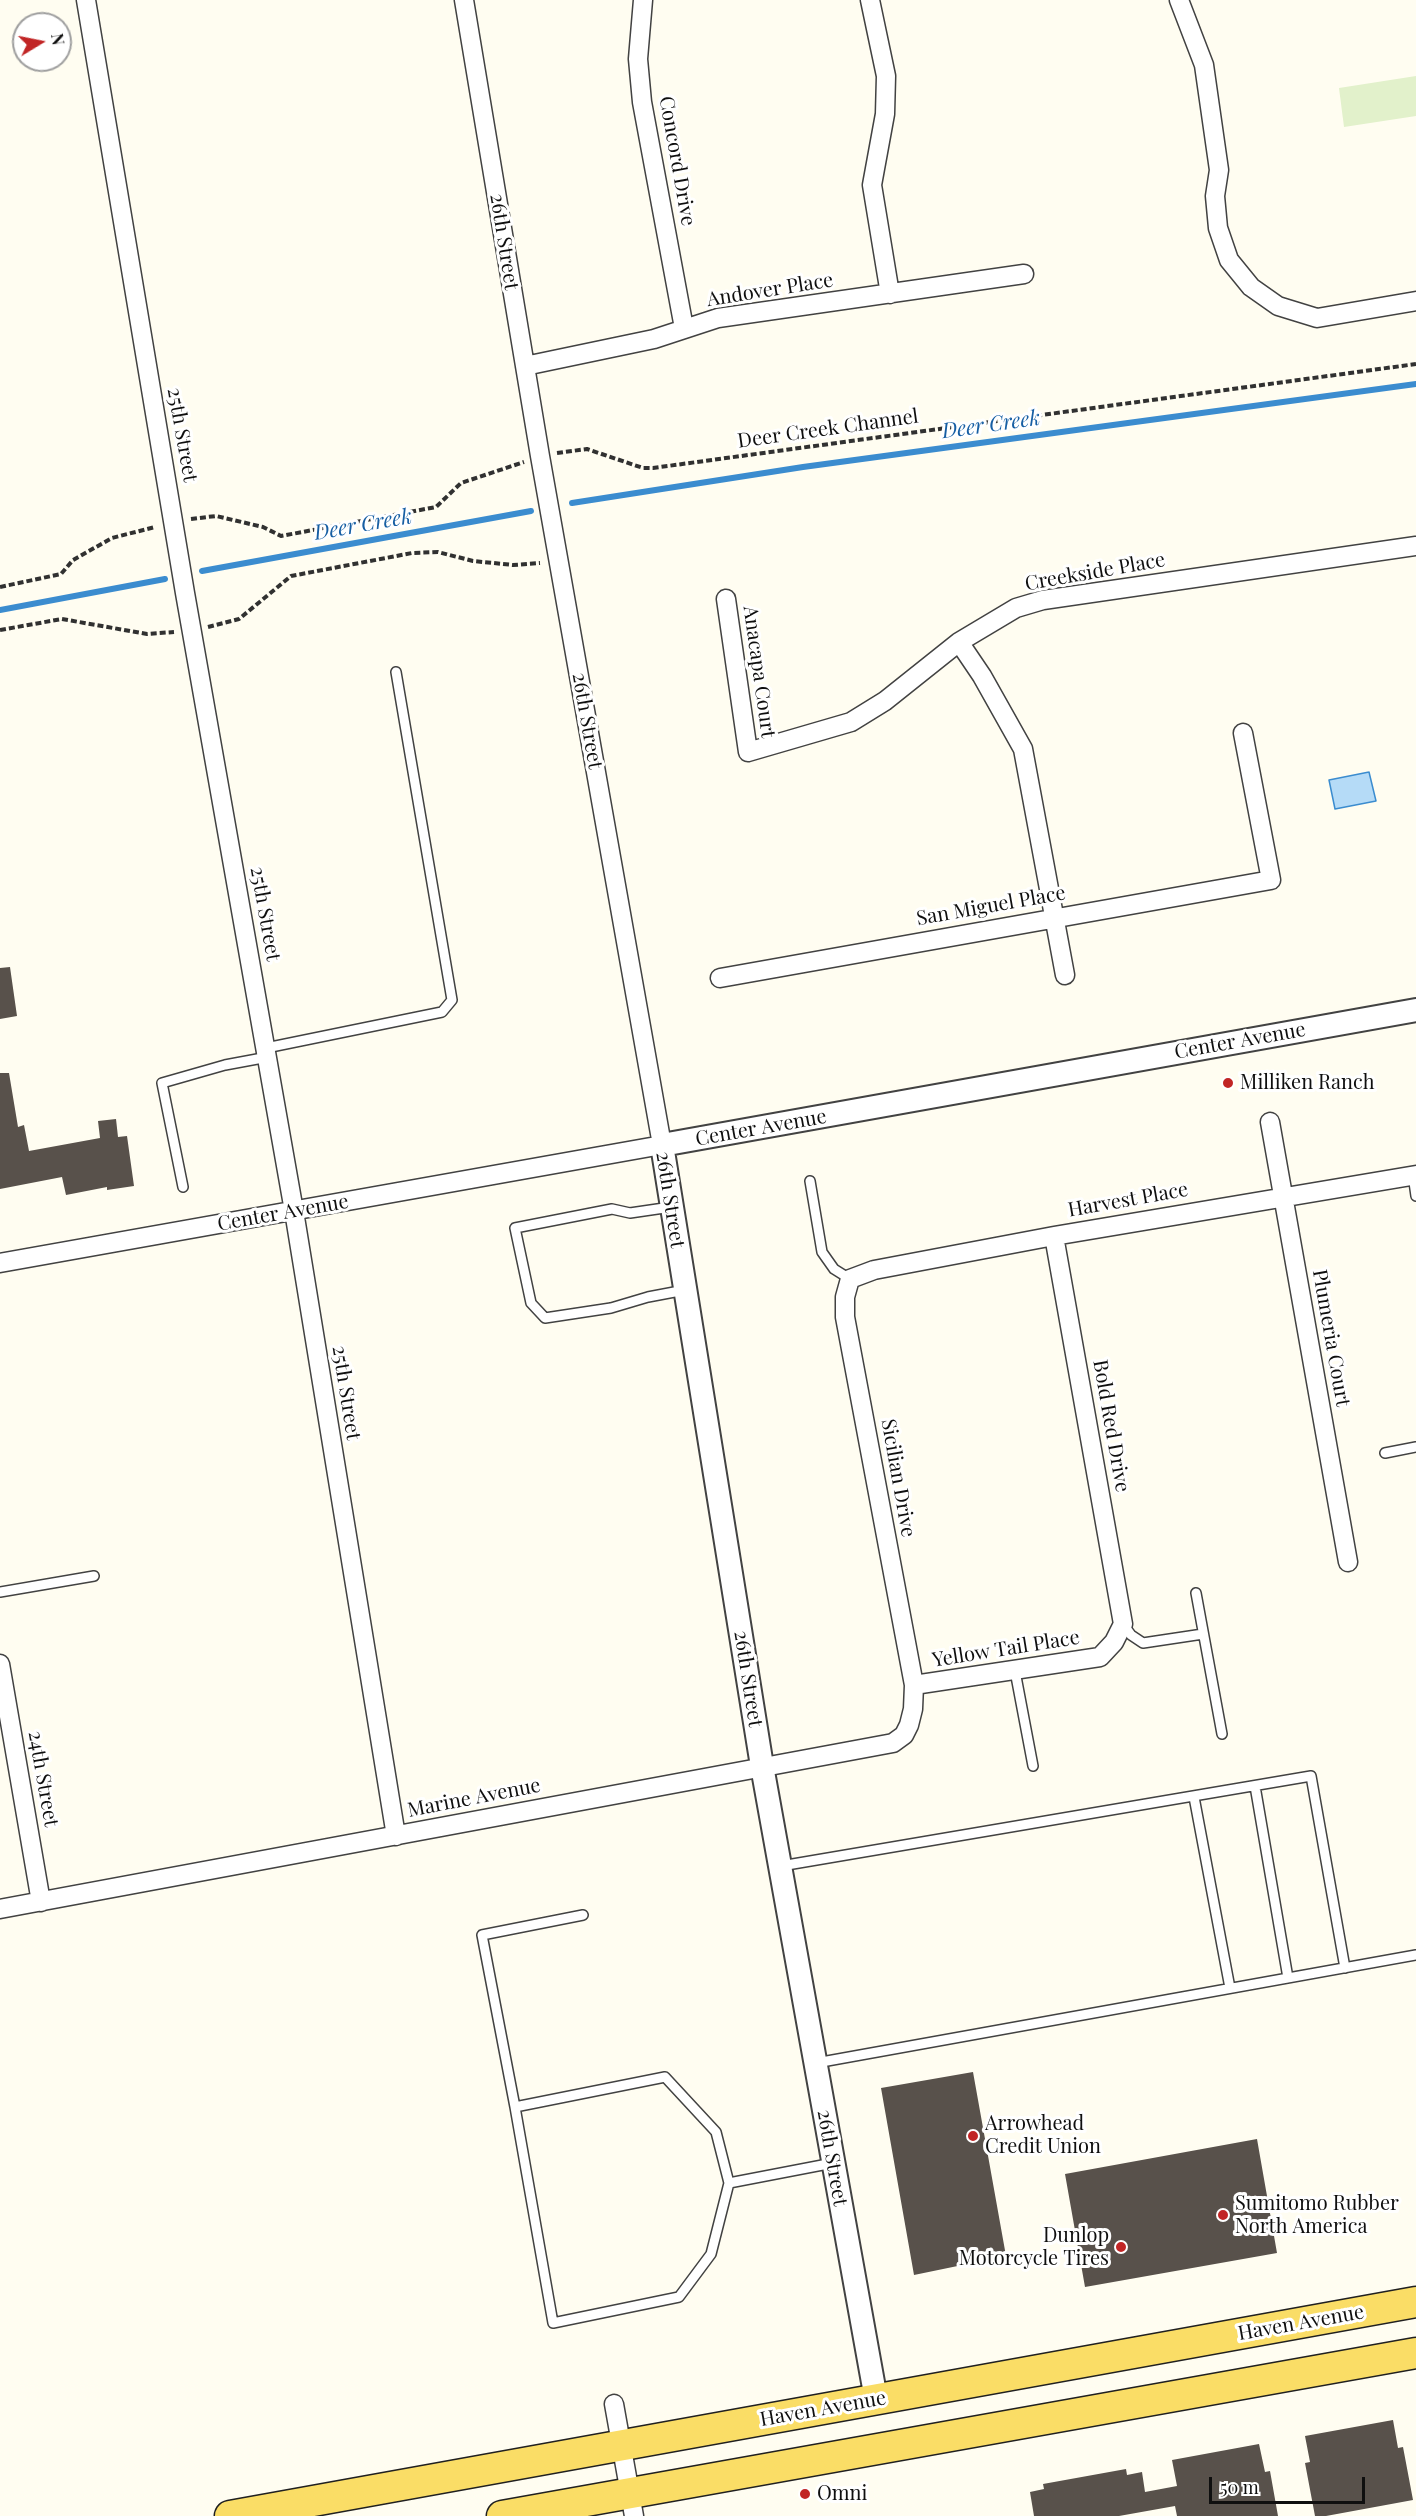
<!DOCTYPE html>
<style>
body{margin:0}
#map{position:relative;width:1416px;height:2516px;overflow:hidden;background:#fffdf1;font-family:"Playfair Display",serif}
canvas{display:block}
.north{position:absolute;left:12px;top:12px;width:60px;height:60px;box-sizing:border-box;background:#fff;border:2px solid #9f9f9f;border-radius:50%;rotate:80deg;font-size:16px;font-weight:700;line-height:24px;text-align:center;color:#0f0f0f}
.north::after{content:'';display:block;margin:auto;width:21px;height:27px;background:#c12525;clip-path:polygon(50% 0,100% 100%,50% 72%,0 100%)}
.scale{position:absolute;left:1209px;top:2477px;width:156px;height:27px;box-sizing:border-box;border:3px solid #0f0f0f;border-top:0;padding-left:8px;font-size:18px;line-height:21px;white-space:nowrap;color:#0f0f0f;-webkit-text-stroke:4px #fff;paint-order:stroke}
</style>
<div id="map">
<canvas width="1416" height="2516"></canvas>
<div class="north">N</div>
<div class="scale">50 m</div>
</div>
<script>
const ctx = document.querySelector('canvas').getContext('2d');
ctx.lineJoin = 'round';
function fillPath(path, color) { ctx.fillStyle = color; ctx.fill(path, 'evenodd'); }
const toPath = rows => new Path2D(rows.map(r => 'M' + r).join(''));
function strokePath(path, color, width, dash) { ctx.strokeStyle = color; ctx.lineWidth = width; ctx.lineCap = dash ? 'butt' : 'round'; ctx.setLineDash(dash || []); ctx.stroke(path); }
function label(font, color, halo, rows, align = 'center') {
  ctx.font = font + ' "Playfair Display",serif'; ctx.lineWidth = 6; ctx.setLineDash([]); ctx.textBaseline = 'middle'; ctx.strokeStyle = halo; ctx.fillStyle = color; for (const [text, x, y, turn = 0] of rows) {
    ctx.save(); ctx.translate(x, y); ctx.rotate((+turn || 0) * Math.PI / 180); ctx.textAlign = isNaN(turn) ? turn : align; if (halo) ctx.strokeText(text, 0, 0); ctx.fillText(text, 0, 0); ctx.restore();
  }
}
const pitch = toPath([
 [1416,76,1416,116,1344,127,1339,88]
]);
const water = toPath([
 [1369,772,1376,801,1335,809,1329,780,1369,772]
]);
const stream = toPath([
 [572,503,803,467,1416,384],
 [202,571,531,511],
 [0,610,165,579]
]);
const building = toPath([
 [10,967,17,1016,0,1019,0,968],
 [0,1073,9,1073,18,1127,24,1125,29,1151,100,1138,98,1121,116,1119,118,1137,127,1136,134,1186,107,1190,107,1187,66,1195,62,1177,0,1189],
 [973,2072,1006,2256,914,2275,881,2088],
 [1257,2139,1277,2253,1085,2287,1065,2174],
 [1393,2420,1398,2448,1403,2447,1413,2500,1326,2516,1315,2516,1305,2463,1310,2462,1305,2436],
 [1259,2444,1265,2472,1270,2471,1278,2516,1177,2516,1175,2506,1119,2516,1034,2516,1030,2492,1044,2489,1043,2484,1126,2469,1127,2475,1142,2472,1145,2492,1177,2486,1172,2460]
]);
const path = toPath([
 [557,453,587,449,643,468,653,468,1416,364],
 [191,519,216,516,263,527,281,536,436,507,461,483,524,462],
 [0,587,61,574,73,560,112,538,155,527],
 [208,627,239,619,291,576,412,553,438,552,473,561,513,565,540,563],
 [0,630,62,619,147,634,174,632]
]);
const service = toPath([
 [266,1048,442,1012,452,1000,396,672],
 [1413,1175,1416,1196],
 [810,1181,822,1252,834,1269,850,1279],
 [183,1187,162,1083,225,1065,268,1057],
 [671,1207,630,1213,612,1209,515,1228,531,1303,545,1318,611,1308,648,1297,685,1290],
 [1385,1453,1416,1447],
 [0,1592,94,1576],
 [1196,1593,1222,1734],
 [1123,1624,1131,1635,1143,1643,1203,1634],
 [1015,1671,1033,1766],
 [1255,1786,1288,1978],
 [1194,1797,1230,1988],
 [781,1866,1311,1776,1345,1968],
 [583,1915,482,1935,515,2107,665,2077,716,2132,729,2183,833,2163],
 [816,2063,1416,1955],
 [515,2107,553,2323,679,2297,711,2254,729,2183]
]);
const minor = toPath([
 [86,0,185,593,294,1211,396,1836],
 [643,0,638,59,642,102,684,328],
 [870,0,886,76,885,114,872,185,890,294],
 [1179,0,1204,65,1219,170,1215,196,1218,228,1229,260,1251,287,1278,306,1317,318,1416,301],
 [525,366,654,339,718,318,1024,274],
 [726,599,748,752,851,722,885,701,959,642,1016,608,1043,600,1416,546],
 [959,642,982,676,1023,749,1065,975],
 [720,978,1271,880,1243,733],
 [1270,1122,1348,1562],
 [0,1263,662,1145,540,456,464,0],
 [0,1664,41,1902],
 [914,1685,1100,1657,1114,1642,1123,1624,1054,1236],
 [0,1909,893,1743,904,1735,909,1725,913,1709,914,1685,845,1317,845,1297,850,1279,874,1270,1054,1236,1416,1175],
 [614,2404,634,2516]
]);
const tertiary = toPath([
 [876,2399,762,1766,662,1145,1416,1010]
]);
const primary = toPath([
 [230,2516,1416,2302],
 [502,2516,1416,2353]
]);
const markers = [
 [1228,1083,6,"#c12525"],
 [973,2136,6,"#c12525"],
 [1223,2215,6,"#c12525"],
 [1121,2247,6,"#c12525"],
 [805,2494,6,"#c12525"]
];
const streetNames = [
 ["Concord Drive",677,161,80],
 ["26th Street",504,242,81],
 ["Andover Place",770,290,-9],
 ["Deer Creek Channel",828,429,-8],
 ["25th Street",182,435,80],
 ["Creekside Place",1095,572,-10],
 ["Anacapa Court",759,672,82],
 ["26th Street",587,721,80],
 ["San Miguel Place",991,906,-10],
 ["25th Street",265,914,80],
 ["Center Avenue",1240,1041,-10],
 ["Center Avenue",761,1128,-10],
 ["26th Street",670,1200,81],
 ["Harvest Place",1128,1200,-10],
 ["Center Avenue",283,1213,-10],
 ["Plumeria Court",1331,1338,80],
 ["25th Street",346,1393,81],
 ["Bold Red Drive",1111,1426,80],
 ["Sicilian Drive",898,1478,80],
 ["Yellow Tail Place",1006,1649,-9],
 ["26th Street",748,1679,81],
 ["24th Street",43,1779,80],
 ["Marine Avenue",474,1798,-11],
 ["26th Street",832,2158,80],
 ["Haven Avenue",1301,2323,-10],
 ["Haven Avenue",823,2409,-10]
];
const poiNames = [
 ["Milliken Ranch",1240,1083],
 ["Arrowhead",985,2124],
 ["Credit Union",985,2147],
 ["Sumitomo Rubber",1235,2204],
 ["North America",1235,2227],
 ["Dunlop",1109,2236,"right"],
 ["Motorcycle Tires",1109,2259,"right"],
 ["Omni",817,2494]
];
const waterNames = [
 ["Deer Creek",991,425,-8],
 ["Deer Creek",363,525,-10]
];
fillPath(pitch, '#e2f1cb');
fillPath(water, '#b5dbf7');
strokePath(water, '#3b8ccf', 1.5);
strokePath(stream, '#3b8ccf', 6);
fillPath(building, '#58514b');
strokePath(service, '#424242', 12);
strokePath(minor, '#424242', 21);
strokePath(tertiary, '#424242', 26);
strokePath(primary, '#202020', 33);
strokePath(path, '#313131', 4, [6, 3]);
strokePath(service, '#fff', 9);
strokePath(minor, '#fff', 18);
strokePath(tertiary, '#fff', 22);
strokePath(primary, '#fadd66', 30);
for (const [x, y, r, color] of markers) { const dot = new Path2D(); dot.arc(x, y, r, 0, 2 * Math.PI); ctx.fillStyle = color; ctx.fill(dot); strokePath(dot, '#fff', 2); }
label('20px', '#0f0f0f', '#fff', streetNames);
label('20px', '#0f0f0f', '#fff', poiNames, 'left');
label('italic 21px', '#165ea3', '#fff', waterNames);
</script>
